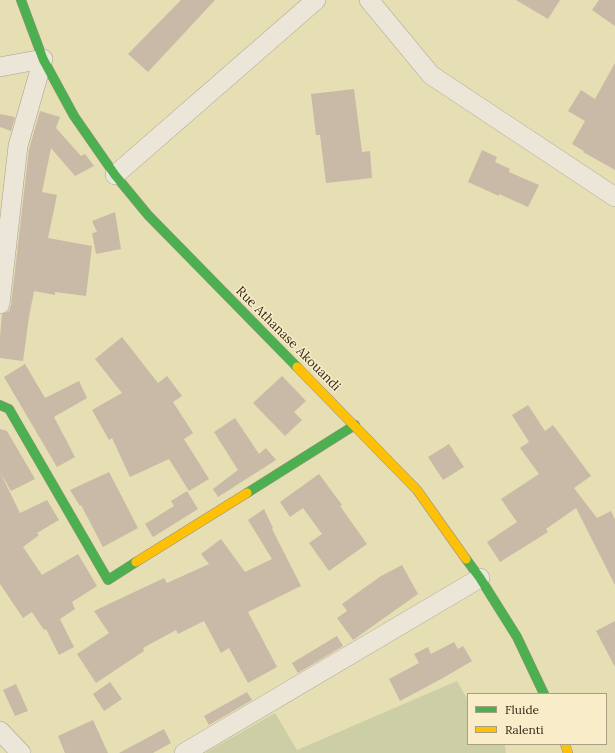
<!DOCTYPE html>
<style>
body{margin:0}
#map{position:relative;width:615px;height:753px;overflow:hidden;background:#e4ddc5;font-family:Lora,serif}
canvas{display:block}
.legend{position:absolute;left:467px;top:693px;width:140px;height:52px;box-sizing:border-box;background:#f8edc8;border:1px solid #aa9e82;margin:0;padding:5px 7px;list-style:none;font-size:12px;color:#362819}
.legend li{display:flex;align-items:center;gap:8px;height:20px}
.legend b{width:20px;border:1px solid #aa9e82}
</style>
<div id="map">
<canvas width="615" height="753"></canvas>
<ul class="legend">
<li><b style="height:5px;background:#4caf50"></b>Fluide</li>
<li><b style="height:5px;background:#ffc107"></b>Ralenti</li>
</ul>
</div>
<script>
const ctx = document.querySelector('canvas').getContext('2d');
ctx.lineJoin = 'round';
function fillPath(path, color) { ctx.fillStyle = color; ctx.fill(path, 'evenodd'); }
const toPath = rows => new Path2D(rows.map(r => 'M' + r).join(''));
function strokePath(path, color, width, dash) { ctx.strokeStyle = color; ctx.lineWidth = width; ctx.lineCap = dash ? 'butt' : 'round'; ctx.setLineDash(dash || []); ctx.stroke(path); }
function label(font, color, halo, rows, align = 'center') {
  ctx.font = font + ' Lora,serif'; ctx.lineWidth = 3; ctx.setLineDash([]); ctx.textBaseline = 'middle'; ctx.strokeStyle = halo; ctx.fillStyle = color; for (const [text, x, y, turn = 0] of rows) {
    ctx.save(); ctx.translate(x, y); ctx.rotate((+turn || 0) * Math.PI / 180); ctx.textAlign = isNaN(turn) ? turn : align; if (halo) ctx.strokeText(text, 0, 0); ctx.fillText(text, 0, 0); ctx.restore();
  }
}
const farmland = toPath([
 [0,0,615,0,615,753,0,753],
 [468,694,606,694,606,744,468,744]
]);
const cemetery = toPath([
 [457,681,466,697,468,697,468,744,505,744,506,753,205,753,275,713,297,750]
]);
const building = toPath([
 [181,0,215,0,148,72,128,54],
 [516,0,560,0,548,19],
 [599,0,615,0,615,26,592,10],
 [615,63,615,170,583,152,584,151,572,144,585,121,568,111,581,90,595,99],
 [354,89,362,152,370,151,372,178,326,183,320,135,316,135,311,94],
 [40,111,60,117,56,128,81,156,85,154,94,166,75,176,51,148,42,192,57,195,48,238,92,246,86,296,55,292,55,295,34,291,29,317,23,361,0,358,0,337,2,314,9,311,11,305,29,149],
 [0,114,15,117,11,131,0,127],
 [482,150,497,157,495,162,510,169,509,172,539,185,528,207,499,194,499,196,468,182],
 [115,212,121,249,96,254,92,233,97,232,92,221],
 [122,337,158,383,167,376,182,396,173,402,193,433,184,439,209,479,189,491,169,459,130,477,112,438,109,440,92,410,122,393,95,359],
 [25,364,45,398,79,381,87,398,54,417,75,457,57,467,4,377],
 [282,376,306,401,294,412,302,420,285,436,253,403],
 [528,405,545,431,553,425,591,476,574,488,597,518,611,511,615,520,615,585,576,508,546,529,548,532,500,562,487,542,517,522,501,499,539,474,520,448,529,442,512,415],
 [235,418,259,454,266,448,276,460,218,497,213,489,238,470,214,432],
 [0,429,7,431,35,479,11,491,0,472],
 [449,444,464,467,443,480,428,457],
 [0,472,20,513,47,500,59,520,37,533,39,535,23,547,42,575,78,554,97,586,72,602,75,609,60,619,74,647,59,655,46,629,44,630,32,612,23,618,0,584],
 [109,472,138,528,103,547,81,505,80,506,70,490],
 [319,474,342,505,340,506,367,544,329,571,309,543,322,534,303,508,290,517,280,502],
 [187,491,198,509,153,537,145,524,174,506,171,501],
 [264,509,273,528,272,529,301,586,248,612,277,667,248,683,229,648,221,653,204,621,178,634,176,630,143,648,144,651,96,683,77,654,109,633,94,611,164,578,167,583,209,564,201,554,221,539,245,572,272,559,248,520],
 [402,565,418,594,353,640,337,618,347,611,342,604,381,576],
 [615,621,615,667,596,631],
 [337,636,343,646,298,673,292,663],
 [454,642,458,649,463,646,472,661,443,678,400,701,389,679,419,663,414,654,428,647,431,654],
 [110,682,122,699,104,711,93,694],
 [16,684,28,711,15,716,3,690],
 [247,692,252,700,209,725,204,716],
 [93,720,108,753,65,753,58,736],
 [164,729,171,743,153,753,119,753]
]);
const street = toPath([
 [369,0,431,75,615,197],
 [0,67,43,59,18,146,0,304],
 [115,175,316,0],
 [0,731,21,753],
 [184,753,480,578]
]);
const fast = toPath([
 [21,0,43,59,74,116,115,175,148,215,297,367],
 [0,405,9,409,108,580,136,562],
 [247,493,355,425],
 [466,559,480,578,517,637,544,694]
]);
const slow = toPath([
 [297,367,417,490,466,559],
 [136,562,247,493],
 [565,744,568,753]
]);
const streetNames = [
 ["Rue Athanase Akouandi",288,339,45]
];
fillPath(farmland, '#e6dfb3');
fillPath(cemetery, '#cccfa6');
fillPath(building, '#c8baa6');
strokePath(street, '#a8a090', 20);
strokePath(fast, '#98907f', 10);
strokePath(slow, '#98907f', 10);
strokePath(street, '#ebe6d8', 19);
strokePath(fast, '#4caf50', 9);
strokePath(slow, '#ffc107', 9);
label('13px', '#362819', '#f8edc8', streetNames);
</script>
